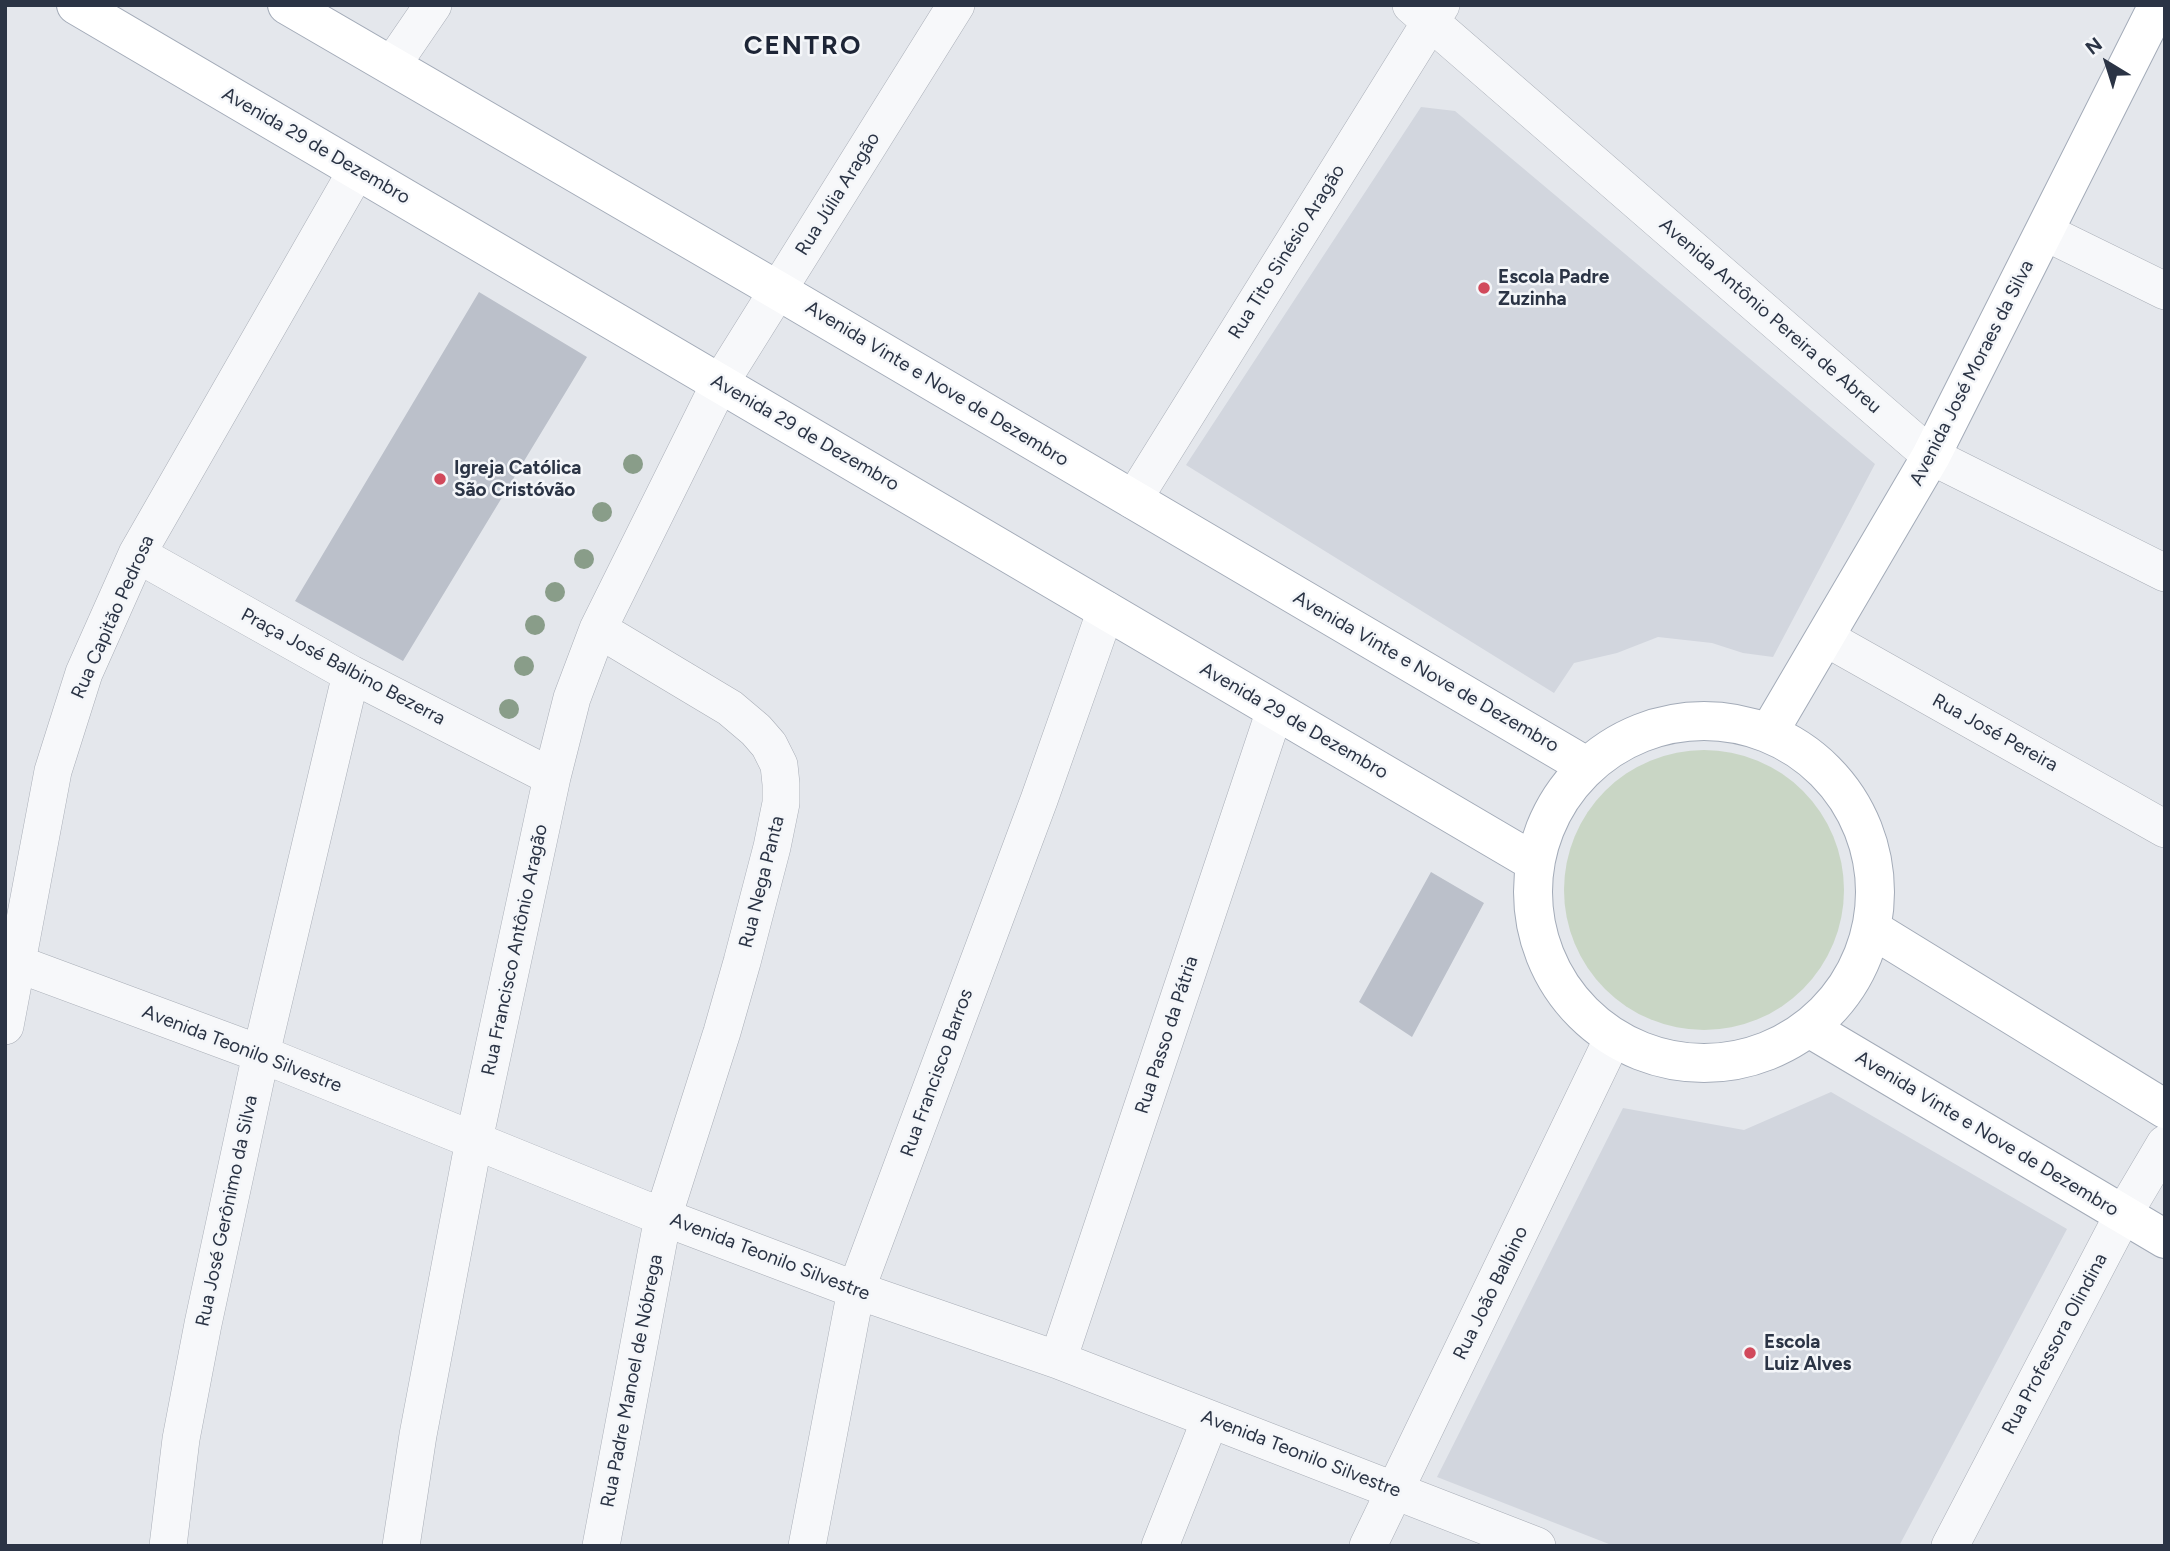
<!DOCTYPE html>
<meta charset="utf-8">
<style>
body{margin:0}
#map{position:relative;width:2170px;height:1551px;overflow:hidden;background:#e4e7ec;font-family:Figtree,sans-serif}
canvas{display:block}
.frame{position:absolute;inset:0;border:7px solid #2b3445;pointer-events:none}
.north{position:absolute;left:2072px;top:28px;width:70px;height:70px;-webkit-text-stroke:5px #f4f6f9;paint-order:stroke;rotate:322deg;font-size:19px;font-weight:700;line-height:28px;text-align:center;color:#2b3445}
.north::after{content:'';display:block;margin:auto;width:24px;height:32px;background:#2b3445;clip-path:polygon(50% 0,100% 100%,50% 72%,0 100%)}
</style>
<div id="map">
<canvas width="2170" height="1551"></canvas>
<div class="frame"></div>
<div class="north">N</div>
</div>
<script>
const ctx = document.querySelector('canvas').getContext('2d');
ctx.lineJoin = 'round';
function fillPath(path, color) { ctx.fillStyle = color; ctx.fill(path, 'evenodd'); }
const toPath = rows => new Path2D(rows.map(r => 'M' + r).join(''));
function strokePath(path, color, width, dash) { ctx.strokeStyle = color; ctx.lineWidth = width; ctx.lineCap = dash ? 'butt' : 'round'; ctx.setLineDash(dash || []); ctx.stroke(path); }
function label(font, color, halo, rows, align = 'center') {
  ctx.font = font + ' Figtree,sans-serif'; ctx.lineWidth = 5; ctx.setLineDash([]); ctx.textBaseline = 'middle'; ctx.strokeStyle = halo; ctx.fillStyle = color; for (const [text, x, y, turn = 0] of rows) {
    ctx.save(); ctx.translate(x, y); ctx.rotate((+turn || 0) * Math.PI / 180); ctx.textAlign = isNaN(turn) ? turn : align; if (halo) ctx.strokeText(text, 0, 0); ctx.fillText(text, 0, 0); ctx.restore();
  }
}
const built = toPath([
 [1421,107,1455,111,1875,464,1773,657,1743,653,1712,643,1658,637,1617,653,1574,663,1554,693,1186,465],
 [1831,1092,2067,1229,1899,1546,1614,1546,1437,1477,1623,1108,1744,1130]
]);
const green = toPath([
 '1564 890a140 140 0 1 1 280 0a140 140 0 1 1-280 0Z'
]);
const building = toPath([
 [479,292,587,357,403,661,295,601],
 [1431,872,1484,903,1412,1037,1359,1002]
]);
const minor = toPath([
 [1411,5,1931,456,2165,573],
 [392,65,433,5],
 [2045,232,2165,291],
 [1133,500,1441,5],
 [137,554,351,674,552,777],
 [598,629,730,708,756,730,769,745,779,765,781,784,781,803,772,847,742,962,722,1032,663,1217,601,1546],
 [1826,638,2165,829],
 [5,959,261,1054,663,1217,856,1290,1058,1360,1537,1546],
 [5,1026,53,771,84,673,137,554,357,170],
 [1058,1360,1275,710],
 [168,1546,181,1439,203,1324,261,1054,351,674],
 [401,1546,418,1435,474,1140,552,777,572,698,598,629,720,383,956,5],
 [807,1546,856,1290,1039,800,1106,610],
 [1160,1546,1210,1420],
 [1368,1546,1612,1040],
 [1950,1546,2123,1215,2165,1144]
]);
const major = toPath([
 [76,5,1534,862],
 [287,5,777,290,1586,766],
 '1533 892a171 171 0 1 1 342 0a171 171 0 1 1-342 0Z',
 [1769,732,1931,456,2158,5],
 [1872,929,2165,1109],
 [1809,1028,2165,1239]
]);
const trees = [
 [633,464],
 [602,512],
 [584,559],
 [555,592],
 [535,625],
 [524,666],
 [509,709]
];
const markers = [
 [1484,288,7,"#d1495b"],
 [440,479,7,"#d1495b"],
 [1750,1353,7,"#d1495b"]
];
const streetNames = [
 ["Avenida 29 de Dezembro",316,146,30],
 ["Rua Júlia Aragão",838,194,-58],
 ["Rua Tito Sinésio Aragão",1287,252,-58],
 ["Avenida Antônio Pereira de Abreu",1770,316,41],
 ["Avenida José Moraes da Silva",1972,373,-63],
 ["Avenida Vinte e Nove de Dezembro",937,384,31],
 ["Avenida 29 de Dezembro",805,433,30],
 ["Rua Capitão Pedrosa",113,617,-66],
 ["Praça José Balbino Bezerra",343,667,28],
 ["Avenida Vinte e Nove de Dezembro",1426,672,30],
 ["Avenida 29 de Dezembro",1294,721,30],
 ["Rua José Pereira",1995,733,29],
 ["Rua Nega Panta",762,882,-76],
 ["Rua Francisco Antônio Aragão",515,950,-78],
 ["Rua Passo da Pátria",1167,1035,-72],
 ["Avenida Teonilo Silvestre",242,1049,21],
 ["Rua Francisco Barros",937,1073,-70],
 ["Avenida Vinte e Nove de Dezembro",1987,1134,31],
 ["Rua José Gerônimo da Silva",227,1211,-78],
 ["Avenida Teonilo Silvestre",770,1257,21],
 ["Rua João Balbino",1491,1293,-64],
 ["Rua Professora Olindina",2055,1344,-62],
 ["Rua Padre Manoel de Nóbrega",632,1381,-79],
 ["Avenida Teonilo Silvestre",1301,1454,21]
];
const poiNames = [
 ["Escola Padre",1498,277],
 ["Zuzinha",1498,299],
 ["Igreja Católica",454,468],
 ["São Cristóvão",454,490],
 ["Escola",1764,1342],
 ["Luiz Alves",1764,1364]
];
const districtNames = [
 ["CENTRO",803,46]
];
fillPath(built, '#d2d6de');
fillPath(green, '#c9d6c5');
fillPath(building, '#bbc0ca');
strokePath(minor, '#a9aeb7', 38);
strokePath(major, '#a3abb8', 40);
strokePath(minor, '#f7f8fa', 37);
strokePath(major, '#fff', 38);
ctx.fillStyle = '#899d89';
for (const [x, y] of trees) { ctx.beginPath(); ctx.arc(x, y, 10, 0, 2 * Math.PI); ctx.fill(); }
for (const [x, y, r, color] of markers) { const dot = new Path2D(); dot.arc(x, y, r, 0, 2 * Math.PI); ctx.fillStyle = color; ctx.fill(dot); strokePath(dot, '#f4f6f9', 2.5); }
label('19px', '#2b3445', '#f4f6f9', streetNames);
label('bold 19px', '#2b3445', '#f4f6f9', poiNames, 'left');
ctx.letterSpacing = '2px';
label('bold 26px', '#1d2536', '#f4f6f9', districtNames);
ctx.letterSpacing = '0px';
</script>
